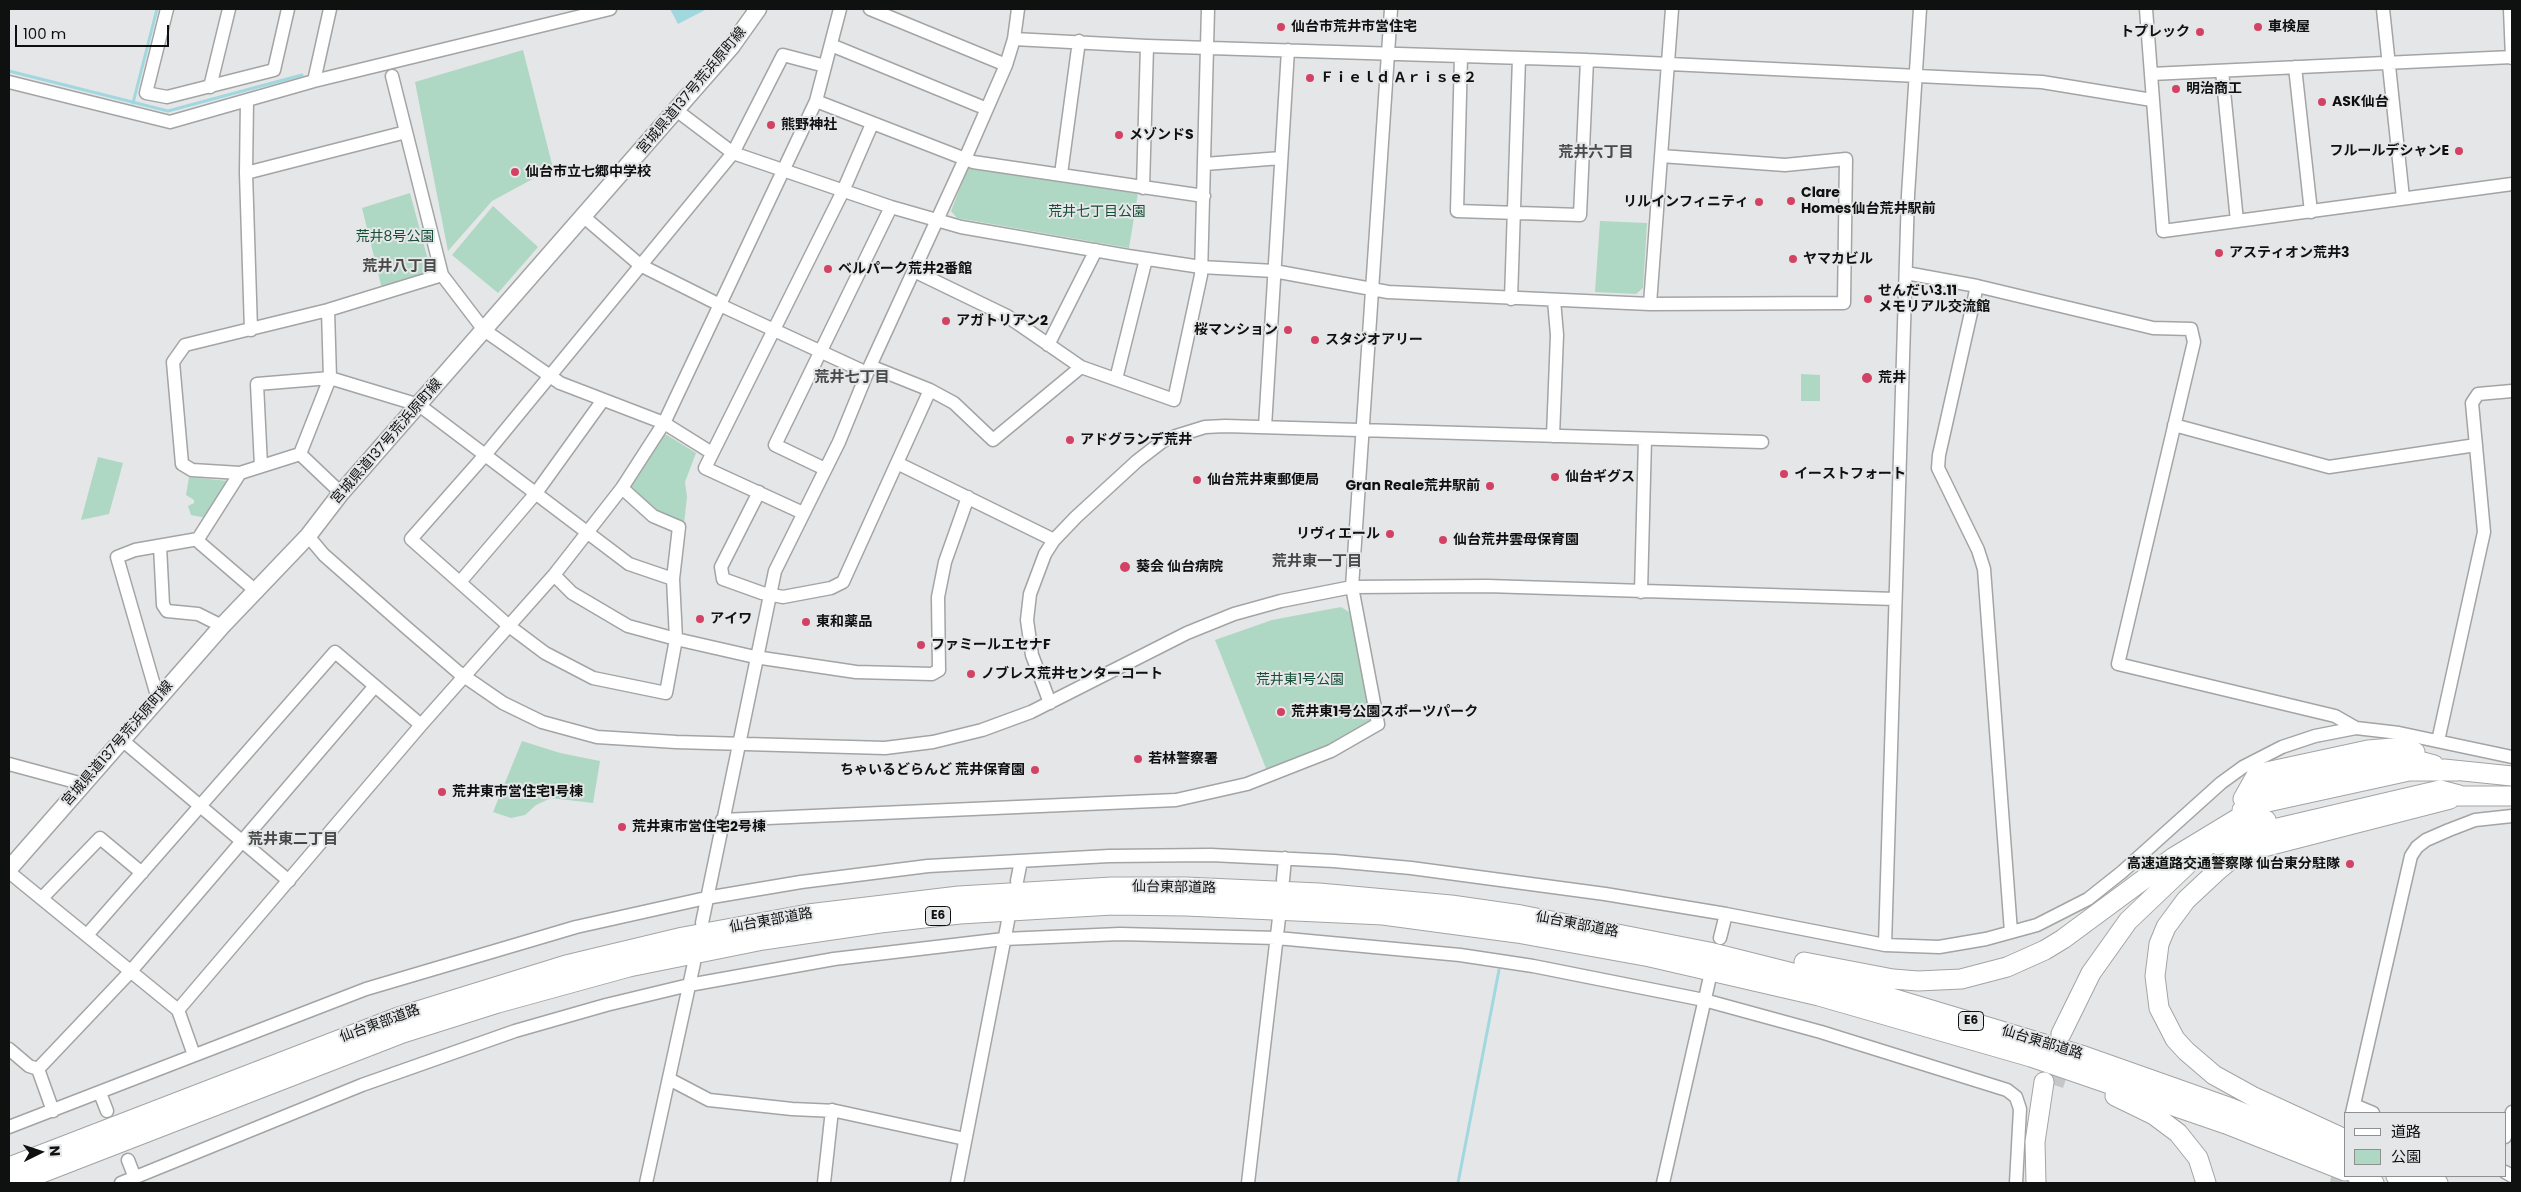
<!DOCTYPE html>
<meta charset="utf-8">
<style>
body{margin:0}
#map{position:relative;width:2521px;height:1192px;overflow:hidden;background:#e5e6e7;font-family:Poppins,"Noto Sans JP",sans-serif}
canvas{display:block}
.frame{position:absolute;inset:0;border:10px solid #0f1010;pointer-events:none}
.legend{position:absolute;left:2344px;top:1112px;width:162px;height:65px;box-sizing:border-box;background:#e5e6e7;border:1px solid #8f9091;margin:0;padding:6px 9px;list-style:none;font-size:15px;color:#0f1010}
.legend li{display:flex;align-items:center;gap:10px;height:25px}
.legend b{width:25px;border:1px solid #8f9091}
.north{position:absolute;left:15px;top:1127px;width:50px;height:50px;-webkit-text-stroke:4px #e5e6e7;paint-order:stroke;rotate:86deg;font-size:14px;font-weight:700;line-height:20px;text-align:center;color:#0f1010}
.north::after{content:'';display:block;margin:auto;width:18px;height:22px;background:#0f1010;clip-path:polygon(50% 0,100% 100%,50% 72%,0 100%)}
.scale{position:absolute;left:15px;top:25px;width:154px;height:22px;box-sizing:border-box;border:2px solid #0f1010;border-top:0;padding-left:6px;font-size:15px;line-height:18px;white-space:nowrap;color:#0f1010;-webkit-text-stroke:4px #e5e6e7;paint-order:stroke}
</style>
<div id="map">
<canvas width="2521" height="1192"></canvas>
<div class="frame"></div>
<ul class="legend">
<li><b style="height:6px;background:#fff"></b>道路</li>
<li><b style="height:14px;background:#aed8c3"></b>公園</li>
</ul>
<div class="north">N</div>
<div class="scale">100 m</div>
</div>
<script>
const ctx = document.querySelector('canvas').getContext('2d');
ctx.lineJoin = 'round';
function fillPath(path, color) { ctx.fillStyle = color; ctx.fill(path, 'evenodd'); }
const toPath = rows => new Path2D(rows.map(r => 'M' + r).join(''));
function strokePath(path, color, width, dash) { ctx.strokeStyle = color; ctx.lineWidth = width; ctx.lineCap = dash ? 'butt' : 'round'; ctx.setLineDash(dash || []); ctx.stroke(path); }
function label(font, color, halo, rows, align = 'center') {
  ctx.font = font + ' Poppins,"Noto Sans JP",sans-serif'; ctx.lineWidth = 4; ctx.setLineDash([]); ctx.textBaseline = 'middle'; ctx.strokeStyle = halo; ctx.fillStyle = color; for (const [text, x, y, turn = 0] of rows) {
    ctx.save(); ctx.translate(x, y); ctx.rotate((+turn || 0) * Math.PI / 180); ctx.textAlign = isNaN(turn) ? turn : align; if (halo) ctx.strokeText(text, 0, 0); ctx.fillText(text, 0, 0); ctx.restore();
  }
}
const green = toPath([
 [523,50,553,168,492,201,448,251,415,82],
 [974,166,1139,187,1129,248,957,218,951,211,968,168],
 [410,193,431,271,382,289,362,208],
 [493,206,538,247,498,293,452,255],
 [1600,221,1647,223,1643,288,1636,294,1595,292],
 [1801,374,1820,375,1820,401,1801,401],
 [660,435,667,435,696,453,685,482,687,497,684,524,658,514,632,491,631,482],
 [98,457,123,463,109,514,81,520],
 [189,477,228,481,207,518,191,515,188,506,194,503,194,500,186,495],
 [1341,607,1349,612,1357,644,1371,715,1369,721,1330,744,1267,771,1215,640,1272,620],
 [522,741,560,753,600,761,593,803,551,798,536,805,525,815,511,818,493,812]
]);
const water = toPath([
 [670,9,707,9,678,24]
]);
const stream = toPath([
 [9,71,168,111,302,75],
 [133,103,157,9],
 [1458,1183,1499,970]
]);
const minorTunnel = toPath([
 [2336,1183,2340,1163]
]);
const highwayTunnel = toPath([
 [2054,1085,2070,1037]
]);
const minor = toPath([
 [167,9,146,93,167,97,274,70,288,9],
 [870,9,1006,65],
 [2146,9,2163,231,2512,184],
 [2383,9,2403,198],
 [2510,9,2512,58],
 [1014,39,1147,46,1587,60,2042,82,2152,100],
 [831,45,987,109],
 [1461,56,1457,211,1580,215,1587,60],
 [2295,67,2311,212],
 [2222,71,2237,221],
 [2151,74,2512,57],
 [392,76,442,275,484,330,560,383,664,423,712,453],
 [314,81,330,9],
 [9,82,170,122,314,81,610,9],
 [210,87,229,9],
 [247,100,246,173,251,330],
 [816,101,973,162,1204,196],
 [676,110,733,153,891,207,961,227,1128,256,1201,267,1274,271,1388,292,1650,304,1844,303,1846,159,1785,165,1661,156],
 [1205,164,1281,158],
 [246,173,406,132],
 [1061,174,1079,41],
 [1143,188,1147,46],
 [584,217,640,265,720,305,867,373],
 [914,271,1007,316,1081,367,1174,400,1201,275,1208,9],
 [1906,273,1977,286,2153,328,2191,329,2194,342,2118,664,2335,716,2356,728],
 [1977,286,1939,455,1938,468,1978,550,1984,569,2011,932],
 [1511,299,1519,58],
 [1650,304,1672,9],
 [1048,345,1096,250],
 [870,366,930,390,954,403,993,440,1081,367],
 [1116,379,1146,259],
 [2174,425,2329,467,2476,445],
 [1265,427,1288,50],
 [1553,436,1557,335,1554,300],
 [300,454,330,378,328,310],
 [897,463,1054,540],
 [261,466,257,384,330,378,419,405,629,564,673,579],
 [825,469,775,445,891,207],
 [240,473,192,470,182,464,173,362,185,345,328,310,442,275],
 [622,488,653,516,679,527,673,579,676,639,755,657,856,672,932,674,939,670,938,597,945,562,968,497],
 [759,492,721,567,723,579,762,593,783,597,831,588,843,582,930,390],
 [803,513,705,468,843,191,872,124],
 [308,536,324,555,408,629,458,672,503,703,542,722,597,737,676,742,885,748,933,742,982,730,1031,712,1187,633,1234,614,1281,601,1352,587,1487,586,1895,599],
 [160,546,163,605,167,611,198,614,222,626],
 [554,575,572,593,628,626,676,639,666,693,593,678,545,653,509,626,411,539,485,455,733,153,783,55,825,66],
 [460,582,536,493,603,400],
 [257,592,200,543,198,539,240,473,300,454,341,493],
 [1641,592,1645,439],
 [158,699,117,557,135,550,198,539],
 [1050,703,1032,655,1027,620,1030,594,1045,554,1054,540,1076,517,1137,461,1163,441,1176,436,1205,427,1225,426,1762,442],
 [122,740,289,881],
 [2438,741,2484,532,2472,403,2478,394,2512,391],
 [9,764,83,784],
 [722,820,1176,800,1247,784,1331,751,1378,724,1352,587,1391,9],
 [9,872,178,1010,421,725,554,575,622,488,664,423,816,101,840,9],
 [1283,880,1285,858],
 [1017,881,1021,861],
 [42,898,100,838,142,873],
 [702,923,775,571,839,442,870,366,965,159,1006,65,1014,39,1018,9],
 [87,935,335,652,421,725],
 [1720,938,1726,914],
 [1885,945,1908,195,1920,9],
 [178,1010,194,1055],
 [9,1049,29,1066,38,1069],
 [669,1079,709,1100,792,1109,836,1111,965,1139],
 [100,1093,107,1111],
 [2354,1105,2373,1113],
 [53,1111,38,1069,131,971,375,686],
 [2352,1113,2411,856,2417,847,2426,840,2449,830,2475,820,2512,816],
 [9,1127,366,989,576,927,706,898,801,882,928,866,1109,856,1211,855,1334,861,1411,868,1605,894,1726,914,1885,945,1939,947,1986,939,2037,925,2088,899,2122,872,2221,783,2243,767,2282,747,2315,736,2356,728,2399,733,2512,757],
 [2505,1137,2512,1112],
 [128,1160,135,1178],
 [2505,1172,2512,1176],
 [121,1183,362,1085,515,1031,606,1005,689,985,834,959,1004,939,1120,934,1277,938,1460,955,1533,966,1704,1000,1821,1032,2007,1090,2016,1097,2020,1109,2016,1183],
 [646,1183,694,963],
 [824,1183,832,1110],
 [957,1183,1008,921],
 [1248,1183,1279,918],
 [1663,1183,1709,981]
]);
const major = toPath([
 [9,869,222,626,308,536,341,493,731,47,758,9]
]);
const highway = toPath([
 [2444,769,2512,776],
 [2448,796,2512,796],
 [2243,799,2257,774,2368,750,2405,747,2415,752],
 [2242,810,2260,790,2408,758,2434,765],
 [2218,845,2266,820],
 [2244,852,2450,799],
 [1804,962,1893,979,1918,981,1961,979,2007,967,2045,950,2063,939,2174,857,2263,803,2409,771,2457,771],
 [2061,1034,2091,973,2128,921,2214,839],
 [2115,1096,2154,1115,2178,1133,2198,1158,2206,1183],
 [2345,1139,2252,1096,2214,1075,2186,1051,2175,1039,2159,1008,2155,976,2159,944,2166,927,2186,900,2216,872,2265,831,2440,790,2459,795],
 [9,1167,398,1017,566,965,683,937,808,914,959,896,1112,887,1186,887,1319,893,1451,905,1521,915,1709,952,1892,998,2081,1055,2231,1108,2345,1154],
 [2357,1176,2374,1183],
 [2396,1176,2412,1183],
 [2422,1176,2438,1183],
 [16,1183,403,1033,498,1003,629,967,763,940,880,923,960,914,1112,905,1186,906,1383,915,1517,933,1650,957,1819,996,2031,1057,2226,1124,2345,1171],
 [2036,1183,2035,1142,2044,1082]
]);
const markers = [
 [1281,27,5,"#d24264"],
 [2258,27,5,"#d24264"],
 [2200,32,5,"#d24264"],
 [1310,78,5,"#d24264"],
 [2176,89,5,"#d24264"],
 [2322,102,5,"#d24264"],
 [771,125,5,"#d24264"],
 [1119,135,5,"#d24264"],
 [2459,151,5,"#d24264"],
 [515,172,5,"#d24264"],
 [1791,201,5,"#d24264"],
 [1759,202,5,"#d24264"],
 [2219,253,5,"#d24264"],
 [1793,259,5,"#d24264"],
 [828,269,5,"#d24264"],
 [1868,299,5,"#d24264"],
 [946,321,5,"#d24264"],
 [1288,330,5,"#d24264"],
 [1315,340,5,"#d24264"],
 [1867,378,6,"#d24264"],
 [1070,440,5,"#d24264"],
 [1784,474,5,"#d24264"],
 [1555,477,5,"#d24264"],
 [1197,480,5,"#d24264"],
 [1490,486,5,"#d24264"],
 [1390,534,5,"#d24264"],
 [1443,540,5,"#d24264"],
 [1125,567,6,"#d24264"],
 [700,619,5,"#d24264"],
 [806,622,5,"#d24264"],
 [921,645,5,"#d24264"],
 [971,674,5,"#d24264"],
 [1281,712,5,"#d24264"],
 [1138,759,5,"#d24264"],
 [1035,770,5,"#d24264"],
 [442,792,5,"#d24264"],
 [622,827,5,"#d24264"],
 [2350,864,5,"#d24264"]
];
const shields = [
 [938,916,25],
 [1971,1021,25]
];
const shieldNames = [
 ["E6",938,916],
 ["E6",1971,1021]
];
const poiNames = [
 ["仙台市荒井市営住宅",1291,27],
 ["車検屋",2268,27],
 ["トプレック",2190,32,"right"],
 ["Ｆｉｅｌｄ Ａｒｉｓｅ２",1320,78],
 ["明治商工",2186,89],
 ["ASK仙台",2332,102],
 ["熊野神社",781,125],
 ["メゾンドS",1129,135],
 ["フルールデシャンE",2449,151,"right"],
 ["仙台市立七郷中学校",525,172],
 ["Clare",1801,193],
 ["Homes仙台荒井駅前",1801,209],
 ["リルインフィニティ",1749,202,"right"],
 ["アスティオン荒井3",2229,253],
 ["ヤマカビル",1803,259],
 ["ベルパーク荒井2番館",838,269],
 ["せんだい3.11",1878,291],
 ["メモリアル交流館",1878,307],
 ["アガトリアン2",956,321],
 ["桜マンション",1278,330,"right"],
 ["スタジオアリー",1325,340],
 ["荒井",1878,378],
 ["アドグランデ荒井",1080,440],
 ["イーストフォート",1794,474],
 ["仙台ギグス",1565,477],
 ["仙台荒井東郵便局",1207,480],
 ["Gran Reale荒井駅前",1480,486,"right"],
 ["リヴィエール",1380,534,"right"],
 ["仙台荒井雲母保育園",1453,540],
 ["葵会 仙台病院",1136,567],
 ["アイワ",710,619],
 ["東和薬品",816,622],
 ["ファミールエセナF",931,645],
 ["ノブレス荒井センターコート",981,674],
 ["荒井東1号公園スポーツパーク",1291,712],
 ["若林警察署",1148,759],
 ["ちゃいるどらんど 荒井保育園",1025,770,"right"],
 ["荒井東市営住宅1号棟",452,792],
 ["荒井東市営住宅2号棟",632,827],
 ["高速道路交通警察隊 仙台東分駐隊",2340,864,"right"]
];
const streetNames = [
 ["宮城県道137号荒浜原町線",692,91,-50],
 ["宮城県道137号荒浜原町線",387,442,-49],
 ["宮城県道137号荒浜原町線",118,744,-49],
 ["仙台東部道路",1174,888,1],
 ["仙台東部道路",771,921,-10],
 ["仙台東部道路",1577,925,11],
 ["仙台東部道路",380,1024,-20],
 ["仙台東部道路",2042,1043,17]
];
const parkNames = [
 ["荒井七丁目公園",1097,212],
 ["荒井8号公園",395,237],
 ["荒井東1号公園",1300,680]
];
const neighbourhoodNames = [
 ["荒井六丁目",1596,153],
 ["荒井八丁目",400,267],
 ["荒井七丁目",852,378],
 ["荒井東一丁目",1317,562],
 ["荒井東二丁目",293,840]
];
fillPath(green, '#aed8c3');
fillPath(water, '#a1d8df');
strokePath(stream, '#a1d8df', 3);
strokePath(minorTunnel, '#c5c6c7', 12, [12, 6]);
strokePath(highwayTunnel, '#c5c6c7', 19, [19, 9]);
strokePath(minor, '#a3a4a5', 15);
strokePath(major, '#a3a4a5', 19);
strokePath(highway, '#a3a4a5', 21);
strokePath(minor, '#fff', 12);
strokePath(major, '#fff', 16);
strokePath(highway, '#fff', 19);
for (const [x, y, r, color] of markers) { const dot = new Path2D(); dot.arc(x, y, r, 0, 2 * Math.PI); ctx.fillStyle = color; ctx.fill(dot); strokePath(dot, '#e5e6e7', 2); }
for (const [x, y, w] of shields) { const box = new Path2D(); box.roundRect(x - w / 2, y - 9.5, w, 19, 4); ctx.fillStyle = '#e5e6e7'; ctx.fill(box); strokePath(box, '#0f1010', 1); }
label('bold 12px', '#0f1010', null, shieldNames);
label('bold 14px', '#0f1010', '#e5e6e7', poiNames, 'left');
label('14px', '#0f1010', '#e5e6e7', streetNames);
label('14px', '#154e37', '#e5e6e7', parkNames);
label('bold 15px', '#484949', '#e5e6e7', neighbourhoodNames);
</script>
